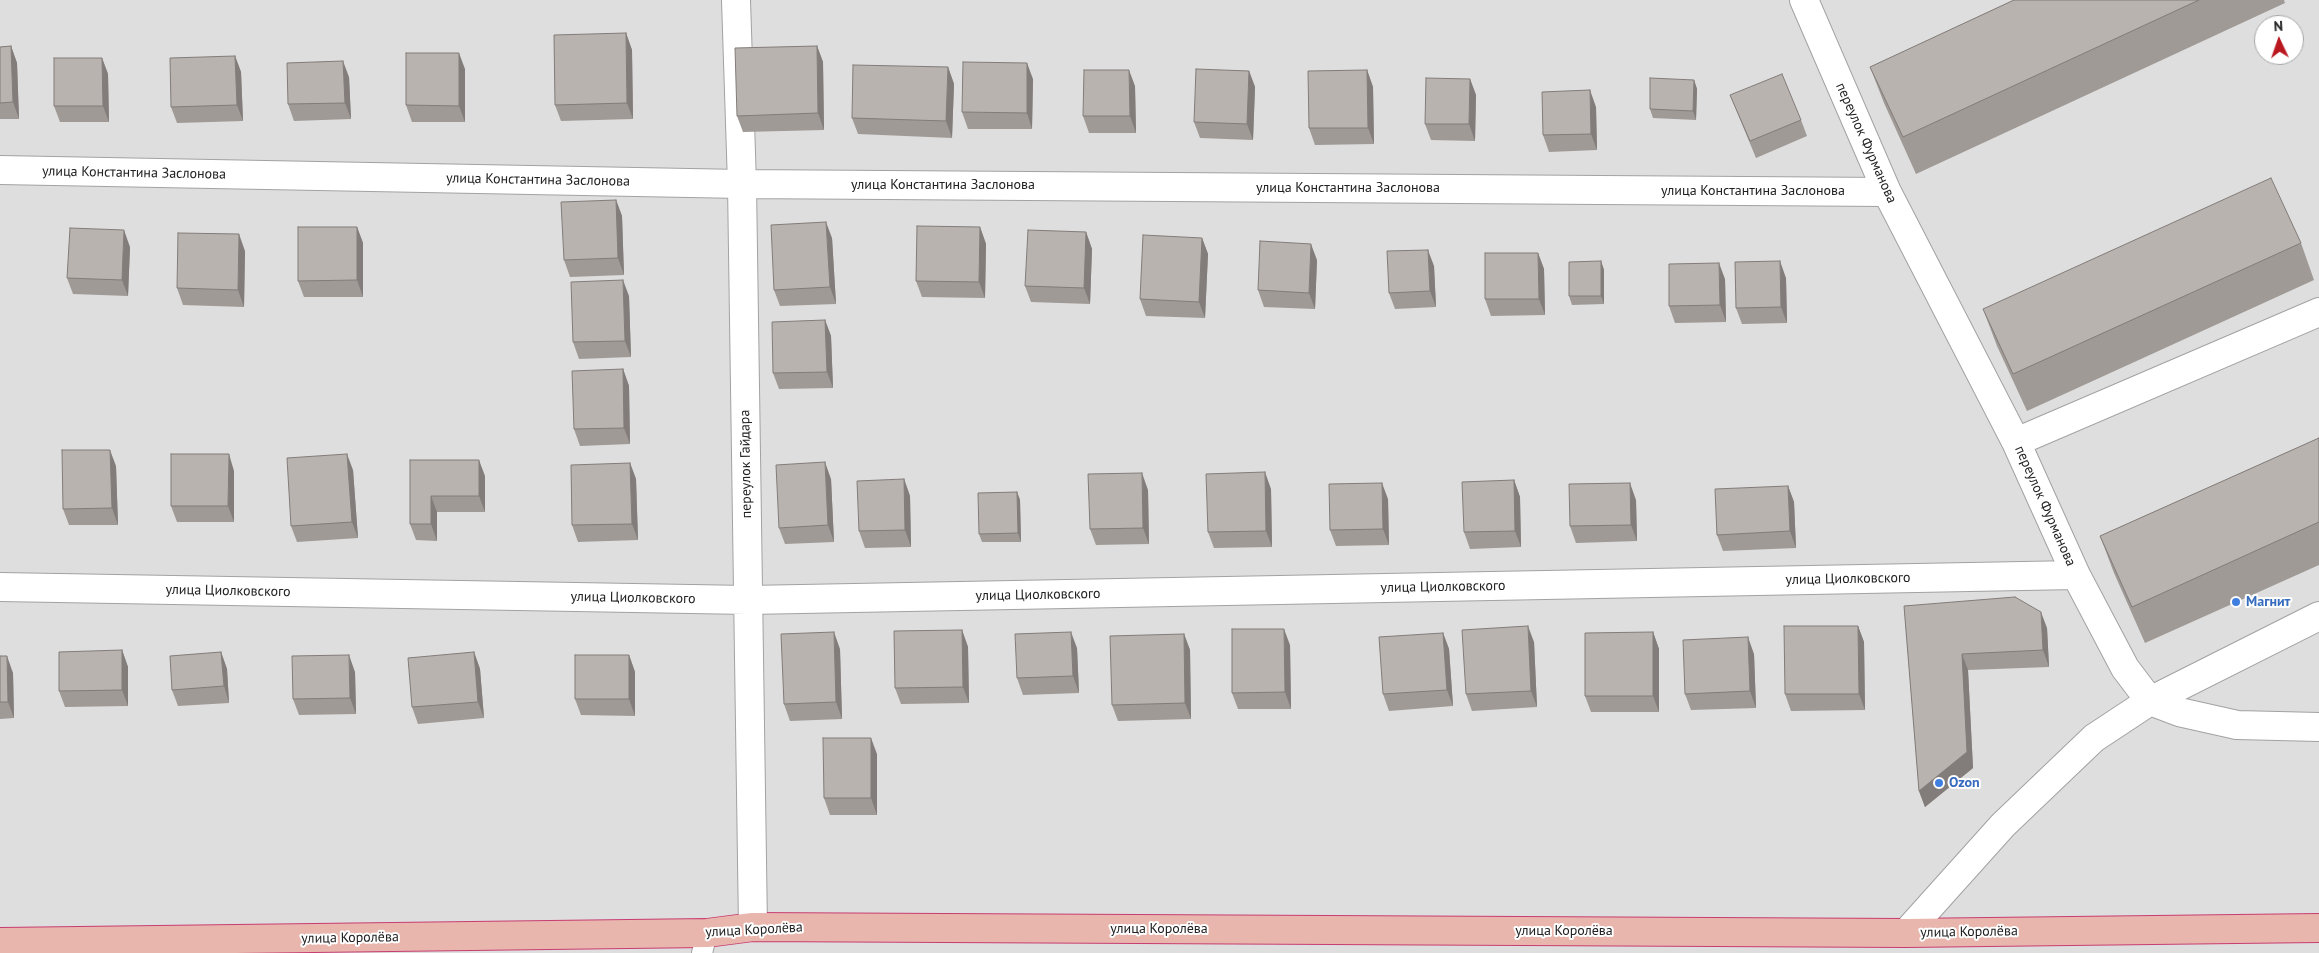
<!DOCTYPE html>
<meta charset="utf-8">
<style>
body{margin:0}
#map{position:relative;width:2319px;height:953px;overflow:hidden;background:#f0eee9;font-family:"PT Sans",sans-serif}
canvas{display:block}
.north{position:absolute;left:2254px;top:15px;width:50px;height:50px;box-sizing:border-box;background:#fff;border:1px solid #a6a6a6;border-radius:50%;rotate:357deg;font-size:14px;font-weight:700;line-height:20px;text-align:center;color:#212121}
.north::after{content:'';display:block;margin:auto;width:18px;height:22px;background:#ba181f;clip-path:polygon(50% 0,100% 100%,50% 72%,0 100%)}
</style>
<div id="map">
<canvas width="2319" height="953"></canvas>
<div class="north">N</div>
</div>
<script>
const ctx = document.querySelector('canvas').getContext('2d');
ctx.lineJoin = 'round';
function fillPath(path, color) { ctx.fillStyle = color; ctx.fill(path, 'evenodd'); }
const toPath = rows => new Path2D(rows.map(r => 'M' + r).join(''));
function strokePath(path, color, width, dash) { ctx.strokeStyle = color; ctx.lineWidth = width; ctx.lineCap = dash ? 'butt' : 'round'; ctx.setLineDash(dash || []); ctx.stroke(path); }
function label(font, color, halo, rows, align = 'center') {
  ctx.font = font + ' "PT Sans",sans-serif'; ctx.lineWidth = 4; ctx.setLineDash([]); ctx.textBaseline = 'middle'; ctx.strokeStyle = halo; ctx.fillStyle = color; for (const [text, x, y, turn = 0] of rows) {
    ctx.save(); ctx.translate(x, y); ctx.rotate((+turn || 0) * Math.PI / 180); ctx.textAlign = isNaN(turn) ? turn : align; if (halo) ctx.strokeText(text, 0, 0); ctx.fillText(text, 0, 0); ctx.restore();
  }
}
const residential = toPath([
 [0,0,2319,0,2319,953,0,953],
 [2264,25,2294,25,2294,55,2264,55]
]);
const service = toPath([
 [702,953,707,933]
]);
const minor = toPath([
 [736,0,742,184,753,927],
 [1804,0,1887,192,2016,442,2076,575,2125,668,2150,701],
 [0,170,742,184,1887,192],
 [2016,442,2319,312],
 [0,587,748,600,2076,575],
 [2150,701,2179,712,2237,725,2319,727],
 [1906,933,2003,825,2094,738,2150,701,2319,616]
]);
const trunk = toPath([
 [0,942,707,933,753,927,1906,933,2319,928]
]);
const wall = toPath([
 [2014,0,2284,0,2285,3,1916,174,1884,103,1870,67],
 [626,33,632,50,633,119,561,121,555,105],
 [11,46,17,63,19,119,0,119,0,47],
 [817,46,823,62,824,130,743,132,737,116],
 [235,56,241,72,243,121,177,123,171,107],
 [102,58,108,74,109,122,60,122,54,106],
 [948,67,954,84,952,138,858,134,852,118],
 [465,69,465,122,412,122,406,105],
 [1367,70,1373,87,1374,144,1315,145,1309,128],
 [1249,71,1255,87,1253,140,1200,138,1194,122],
 [349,77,351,119,294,121,288,104],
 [1033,79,1032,129,968,129,962,112],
 [1470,79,1476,95,1475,141,1431,140,1425,124],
 [1694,80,1697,89,1696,120,1653,118,1650,109],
 [1135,86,1136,133,1089,133,1083,116],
 [1730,95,1801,120,1807,136,1756,158],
 [1596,107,1597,150,1549,152,1543,135],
 [616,200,622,216,624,275,570,277,564,260],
 [357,227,363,243,363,297,304,297,298,281],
 [980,227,986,244,985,298,922,297,916,281],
 [1086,232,1092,249,1090,304,1031,302,1025,286],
 [832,238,836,304,780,306,774,290],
 [1202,238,1208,254,1205,318,1146,316,1140,299],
 [2301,243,2314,280,2027,411,1997,346,1983,309],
 [130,247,128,296,73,294,67,278],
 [245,251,244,307,183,305,177,288],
 [1538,253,1544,269,1545,315,1491,316,1485,299],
 [1317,260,1315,309,1264,307,1258,290],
 [1601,261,1604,270,1604,304,1572,305,1569,296],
 [1434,266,1436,307,1395,309,1389,293],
 [1786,278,1787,323,1742,324,1736,308],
 [1725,279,1726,322,1675,323,1669,306],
 [629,296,631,357,579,359,573,342],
 [825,320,831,336,833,388,779,389,773,373],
 [623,369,629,386,630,444,580,446,574,429],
 [2319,438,2319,565,2145,643,2114,573,2100,536],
 [410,460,485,476,485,512,437,512,437,541,416,540,410,524],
 [630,463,636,479,638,540,578,542,572,525],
 [116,466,118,525,69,525,63,509],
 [353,470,358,538,297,542,291,526],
 [234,471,234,522,177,522,171,506],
 [831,479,834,542,785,544,779,528],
 [904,479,910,496,911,547,865,548,859,531],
 [1514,480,1520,497,1521,547,1470,549,1464,532],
 [1788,486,1794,502,1796,548,1723,551,1717,535],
 [1271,489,1272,547,1214,548,1208,532],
 [1148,490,1149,544,1096,545,1090,529],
 [1017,492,1020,500,1021,542,982,542,979,534],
 [1388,499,1389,545,1336,546,1330,530],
 [1636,500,1637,541,1576,543,1570,526],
 [1904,606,2047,628,2049,667,1968,670,1973,768,1925,807,1919,791],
 [1858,626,1864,642,1865,710,1791,711,1785,694],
 [962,630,968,647,969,703,901,704,895,688],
 [1653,632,1659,649,1659,712,1591,712,1585,696],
 [1443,633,1449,649,1453,706,1389,711,1383,694],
 [1184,634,1190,650,1191,719,1118,721,1112,705],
 [1534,642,1537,707,1472,711,1466,694],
 [1290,645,1291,709,1238,709,1232,693],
 [1077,648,1079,693,1023,695,1017,678],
 [840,649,842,719,790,721,784,704],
 [122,650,128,667,128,706,65,707,59,691],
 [221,652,227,669,229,703,178,706,172,690],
 [474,652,480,669,484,718,418,724,412,707],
 [1754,654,1756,708,1691,710,1685,694],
 [629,655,635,672,635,716,581,715,575,699],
 [0,656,13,673,14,718,0,719],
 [355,672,356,714,299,715,293,699],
 [877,754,877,815,830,815,824,798]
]);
const shadedWall = toPath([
 [626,33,632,50,633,119,627,103],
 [11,46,17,63,19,119,13,102],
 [817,46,823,62,824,130,818,113],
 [459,53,465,69,465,122,459,106],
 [235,56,241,72,243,121,237,105],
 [102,58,108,74,109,122,103,106],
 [343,61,349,77,351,119,345,103],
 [1027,63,1033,79,1032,129,1027,113],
 [948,67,954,84,952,138,946,121],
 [1129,70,1135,86,1136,133,1130,116],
 [1367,70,1373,87,1374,144,1368,128],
 [1249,71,1255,87,1253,140,1247,124],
 [1470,79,1476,95,1475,141,1469,124],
 [1694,80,1697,89,1696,120,1693,111],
 [1590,90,1596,107,1597,150,1591,134],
 [616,200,622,216,624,275,618,258],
 [826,222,832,238,836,304,830,287],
 [357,227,363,243,363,297,357,280],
 [980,227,986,244,985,298,979,282],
 [124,230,130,247,128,296,122,280],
 [1086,232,1092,249,1090,304,1084,288],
 [239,234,245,251,244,307,238,290],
 [1202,238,1208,254,1205,318,1199,302],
 [1311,244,1317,260,1315,309,1309,293],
 [1428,250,1434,266,1436,307,1430,291],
 [1538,253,1544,269,1545,315,1539,299],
 [1601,261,1604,270,1604,304,1601,296],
 [1780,261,1786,278,1787,323,1781,307],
 [1719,263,1725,279,1726,322,1720,305],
 [623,280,629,296,631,357,625,341],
 [825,320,831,336,833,388,827,372],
 [623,369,629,386,630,444,624,428],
 [110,450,116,466,118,525,112,508],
 [229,454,234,471,234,522,228,506],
 [347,454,353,470,358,538,352,522],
 [479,460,485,476,485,512,479,496],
 [825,462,831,479,834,542,828,525],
 [630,463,636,479,638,540,632,524],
 [1265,472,1271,489,1272,547,1266,531],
 [1142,473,1148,490,1149,544,1143,528],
 [904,479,910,496,911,547,905,530],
 [1514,480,1520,497,1521,547,1515,531],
 [1382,483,1388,499,1389,545,1383,529],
 [1630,483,1636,500,1637,541,1631,525],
 [1788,486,1794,502,1796,548,1790,531],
 [1017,492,1020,500,1021,542,1018,533],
 [431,496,437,512,437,541,431,524],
 [2041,612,2047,628,2049,667,2043,650],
 [1528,626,1534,642,1537,707,1531,691],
 [1858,626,1864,642,1865,710,1859,694],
 [1284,629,1290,645,1291,709,1285,692],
 [962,630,968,647,969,703,963,687],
 [834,632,840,649,842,719,836,702],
 [1071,632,1077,648,1079,693,1073,676],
 [1653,632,1659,649,1659,712,1653,696],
 [1443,633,1449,649,1453,706,1447,690],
 [1184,634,1190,650,1191,719,1185,703],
 [1748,637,1754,654,1756,708,1750,691],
 [122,650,128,667,128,706,122,690],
 [221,652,227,669,229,703,224,686],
 [474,652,480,669,484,718,478,702],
 [1962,654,1968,670,1973,768,1925,807,1919,791],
 [349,655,355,672,356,714,350,698],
 [629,655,635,672,635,716,629,699],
 [7,656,13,673,14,718,8,702],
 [871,738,877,754,877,815,871,798]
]);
const building = toPath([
 [2014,0,2199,0,1903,137,1870,67,2014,0],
 [626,33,627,103,555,105,554,35,626,33],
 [11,46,13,102,0,103,0,47,11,46],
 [817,46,818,113,737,116,735,48,817,46],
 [406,53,459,53,459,106,406,105,406,53],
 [235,56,237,105,171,107,170,58,235,56],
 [54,58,102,58,103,106,54,106,54,58],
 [343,61,345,103,288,104,287,63,343,61],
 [963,62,1027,63,1027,113,962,112,963,62],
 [853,65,948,67,946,121,852,118,853,65],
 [1196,69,1249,71,1247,124,1194,122,1196,69],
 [1084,70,1129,70,1130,116,1083,116,1084,70],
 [1367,70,1368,128,1309,128,1308,71,1367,70],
 [1782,74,1801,120,1750,141,1730,95,1782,74],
 [1426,78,1470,79,1469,124,1425,124,1426,78],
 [1650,78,1694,80,1693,111,1650,109,1650,78],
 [1590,90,1591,134,1543,135,1542,92,1590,90],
 [2271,178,2301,243,2013,374,1983,309,2271,178],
 [616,200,618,258,564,260,561,202,616,200],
 [826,222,830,287,774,290,771,225,826,222],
 [917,226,980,227,979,282,916,281,917,226],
 [298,227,357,227,357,280,298,281,298,227],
 [70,228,124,230,122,280,67,278,70,228],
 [1028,230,1086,232,1084,288,1025,286,1028,230],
 [178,233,239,234,238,290,177,288,178,233],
 [1143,235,1202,238,1199,302,1140,299,1143,235],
 [1260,241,1311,244,1309,293,1258,290,1260,241],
 [1428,250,1430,291,1389,293,1387,251,1428,250],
 [1485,253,1538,253,1539,299,1485,299,1485,253],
 [1601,261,1601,296,1569,296,1569,262,1601,261],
 [1780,261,1781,307,1736,308,1735,262,1780,261],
 [1719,263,1720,305,1669,306,1669,264,1719,263],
 [623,280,625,341,573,342,571,282,623,280],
 [825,320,827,372,773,373,772,322,825,320],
 [623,369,624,428,574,429,572,371,623,369],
 [2319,438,2319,522,2132,607,2100,536,2319,438],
 [62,450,110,450,112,508,63,509,62,450],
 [171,454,229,454,228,506,171,506,171,454],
 [347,454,352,522,291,526,287,458,347,454],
 [410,460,479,460,479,496,431,496,431,524,410,524,410,460],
 [825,462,828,525,779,528,776,465,825,462],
 [630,463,632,524,572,525,571,465,630,463],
 [1265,472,1266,531,1208,532,1206,474,1265,472],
 [1142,473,1143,528,1090,529,1088,474,1142,473],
 [904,479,905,530,859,531,857,481,904,479],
 [1514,480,1515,531,1464,532,1462,482,1514,480],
 [1382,483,1383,529,1330,530,1329,484,1382,483],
 [1630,483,1631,525,1570,526,1569,484,1630,483],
 [1788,486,1790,531,1717,535,1715,489,1788,486],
 [1017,492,1018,533,979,534,978,493,1017,492],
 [2015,597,2041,612,2043,650,1962,654,1967,752,1919,791,1904,606,2015,597],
 [1528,626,1531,691,1466,694,1462,630,1528,626],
 [1784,626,1858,626,1859,694,1785,694,1784,626],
 [1232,629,1284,629,1285,692,1232,693,1232,629],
 [962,630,963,687,895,688,894,631,962,630],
 [834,632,836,702,784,704,781,634,834,632],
 [1071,632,1073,676,1017,678,1015,634,1071,632],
 [1653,632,1653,696,1585,696,1585,633,1653,632],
 [1443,633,1447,690,1383,694,1379,637,1443,633],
 [1184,634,1185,703,1112,705,1110,636,1184,634],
 [1748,637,1750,691,1685,694,1683,640,1748,637],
 [122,650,122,690,59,691,59,652,122,650],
 [221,652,224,686,172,690,170,656,221,652],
 [474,652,478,702,412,707,408,658,474,652],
 [349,655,350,698,293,699,292,656,349,655],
 [575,655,629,655,629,699,575,699,575,655],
 [0,656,7,656,8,702,0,702,0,656],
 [823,738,871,738,871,798,824,798,823,738]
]);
const markers = [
 [2236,602,5,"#3f7fe0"],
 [1939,783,5,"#3f7fe0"]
];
const streetNames = [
 ["переулок Фурманова",1866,143,66],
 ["улица Константина Заслонова",134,173,1],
 ["улица Константина Заслонова",538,180,1],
 ["улица Константина Заслонова",943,185],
 ["улица Константина Заслонова",1348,188],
 ["улица Константина Заслонова",1753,191],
 ["переулок Гайдара",746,464,-91],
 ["переулок Фурманова",2045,506,66],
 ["улица Циолковского",1848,579,-1],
 ["улица Циолковского",1443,587,-1],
 ["улица Циолковского",228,591,1],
 ["улица Циолковского",1038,595,-1],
 ["улица Циолковского",633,598,1],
 ["улица Королёва",1159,929],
 ["улица Королёва",754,930,-3],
 ["улица Королёва",1564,931],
 ["улица Королёва",1969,932,-1],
 ["улица Королёва",350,938,-1]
];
const shopNames = [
 ["Магнит",2246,602],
 ["Ozon",1949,783]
];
fillPath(residential, '#dfdede');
strokePath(service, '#a2a2a2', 22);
strokePath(minor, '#a2a2a2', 30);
strokePath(trunk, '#c73d72', 30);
strokePath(service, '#fff', 20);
strokePath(minor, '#fff', 28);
strokePath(trunk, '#e8b6ac', 28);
fillPath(wall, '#9f9a96');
fillPath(shadedWall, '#827d7a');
fillPath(building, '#b9b3af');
strokePath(building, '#827d7a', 1);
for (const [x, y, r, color] of markers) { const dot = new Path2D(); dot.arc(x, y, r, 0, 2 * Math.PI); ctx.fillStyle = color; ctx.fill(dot); strokePath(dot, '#fff', 2); }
label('14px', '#212121', '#fff', streetNames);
label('bold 14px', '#366cbe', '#fff', shopNames, 'left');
</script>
